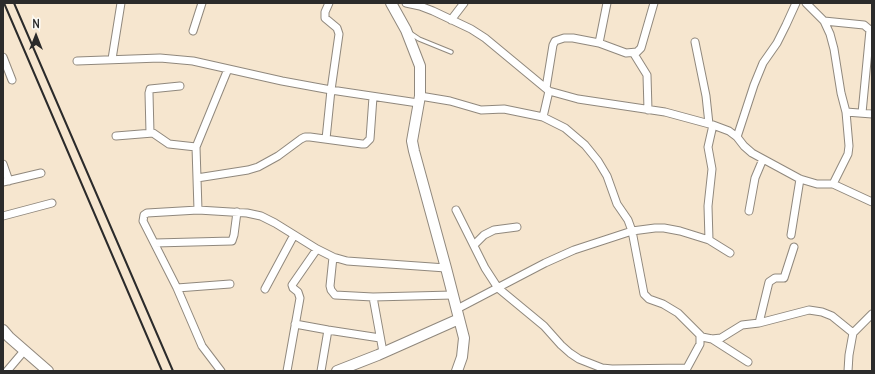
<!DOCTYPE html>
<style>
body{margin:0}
#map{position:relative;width:875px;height:374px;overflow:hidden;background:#f6e6cf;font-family:Delius,sans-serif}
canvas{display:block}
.frame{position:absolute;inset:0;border:4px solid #2b2b2b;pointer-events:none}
.north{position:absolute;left:16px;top:16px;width:40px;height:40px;-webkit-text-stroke:3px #fdfcf7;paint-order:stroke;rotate:0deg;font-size:11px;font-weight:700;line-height:16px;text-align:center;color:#2b2b2b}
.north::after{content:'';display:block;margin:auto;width:14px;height:18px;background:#2b2b2b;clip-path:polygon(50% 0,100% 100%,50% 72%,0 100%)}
</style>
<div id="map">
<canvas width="875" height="374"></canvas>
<div class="frame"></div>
<div class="north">N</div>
</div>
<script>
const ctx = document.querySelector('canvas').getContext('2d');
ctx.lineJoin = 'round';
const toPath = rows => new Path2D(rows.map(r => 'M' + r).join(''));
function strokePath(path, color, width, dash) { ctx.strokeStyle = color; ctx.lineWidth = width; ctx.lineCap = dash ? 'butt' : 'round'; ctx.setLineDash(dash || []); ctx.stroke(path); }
const lane = toPath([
 [410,33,419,39,451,52]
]);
const street = toPath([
 [406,3,420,6,433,11,471,29,485,38,549,91,578,99,665,112,713,125,729,131,737,137,744,146,752,153,800,179,817,184,833,184,872,202],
 [806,3,824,21,830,34,834,49,841,93,846,112,849,146,848,154,833,184],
 [451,20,464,3],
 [824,21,864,25,870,30,862,113],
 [193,31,202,3],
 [695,42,706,96,709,124],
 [599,43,607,3],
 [634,54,647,75,648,110],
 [3,57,12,80],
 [112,59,121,3],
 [77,61,160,58,193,61,282,81,331,90,418,103],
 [546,88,553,45,555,41,564,38,573,38,599,43,626,53,637,52,641,48,654,3],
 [420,96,450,101,481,110,504,109,543,117,565,128,585,145,598,161,607,176,617,204,628,220,632,231,644,294,649,299,663,304,678,313,702,337,712,339,721,338,742,325,759,323,809,310,822,312,832,316,853,333],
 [846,112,872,114],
 [543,117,549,91],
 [150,133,149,93,150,89,180,86],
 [116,136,153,133,169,144,196,147],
 [737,137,754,85,763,63,777,43,786,25,796,3],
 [326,139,331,90,339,34,337,28,325,18,325,12,329,3],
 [3,164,9,181],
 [197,178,248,170,258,167,278,156,301,139,305,137,310,137,362,144,365,144,370,139,373,97],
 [3,182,41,173],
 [198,210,196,147,228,69],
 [456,210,485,268,498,288,544,326,561,345,570,353,579,359,602,368,612,369,687,368,700,344,700,336],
 [749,211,755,178,763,159],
 [3,216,52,203],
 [791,235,800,179],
 [709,240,708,206,712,169,708,147,713,125],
 [155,243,232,241,234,235,237,212],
 [474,245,484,235,494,230,517,227],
 [333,257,330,286,331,290,335,295,373,297,453,295],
 [177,288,230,284],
 [265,289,294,235],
 [373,297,383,352],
 [457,309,545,263,574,250,632,231,655,228,664,228,680,231,709,240,730,253],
 [759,323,769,282,775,278,784,278,794,247],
 [295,324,328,330,380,338],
 [712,339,748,362],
 [7,371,24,351],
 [221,371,202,346,177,288,143,221,144,215,147,213,198,210,247,213,261,216,275,223,317,249,333,257,347,261,446,268],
 [287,371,300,298,298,292,293,288,292,285,317,249],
 [321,371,328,330],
 [848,371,849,355,853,333,872,314]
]);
const secondary = toPath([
 [391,3,406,30,420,66,420,96,412,141,414,151,446,268,464,338,462,357,457,371],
 [3,330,9,337,48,371],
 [337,371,378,355,459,319]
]);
const rail = toPath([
 [4,3,162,371],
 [14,3,173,371]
]);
strokePath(lane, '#90887d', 5.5);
strokePath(street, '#90887d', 9);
strokePath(secondary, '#90887d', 12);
strokePath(lane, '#fff', 3.5);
strokePath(street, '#fff', 7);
strokePath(secondary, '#fff', 10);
strokePath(rail, '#2b2b2b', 2);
</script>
